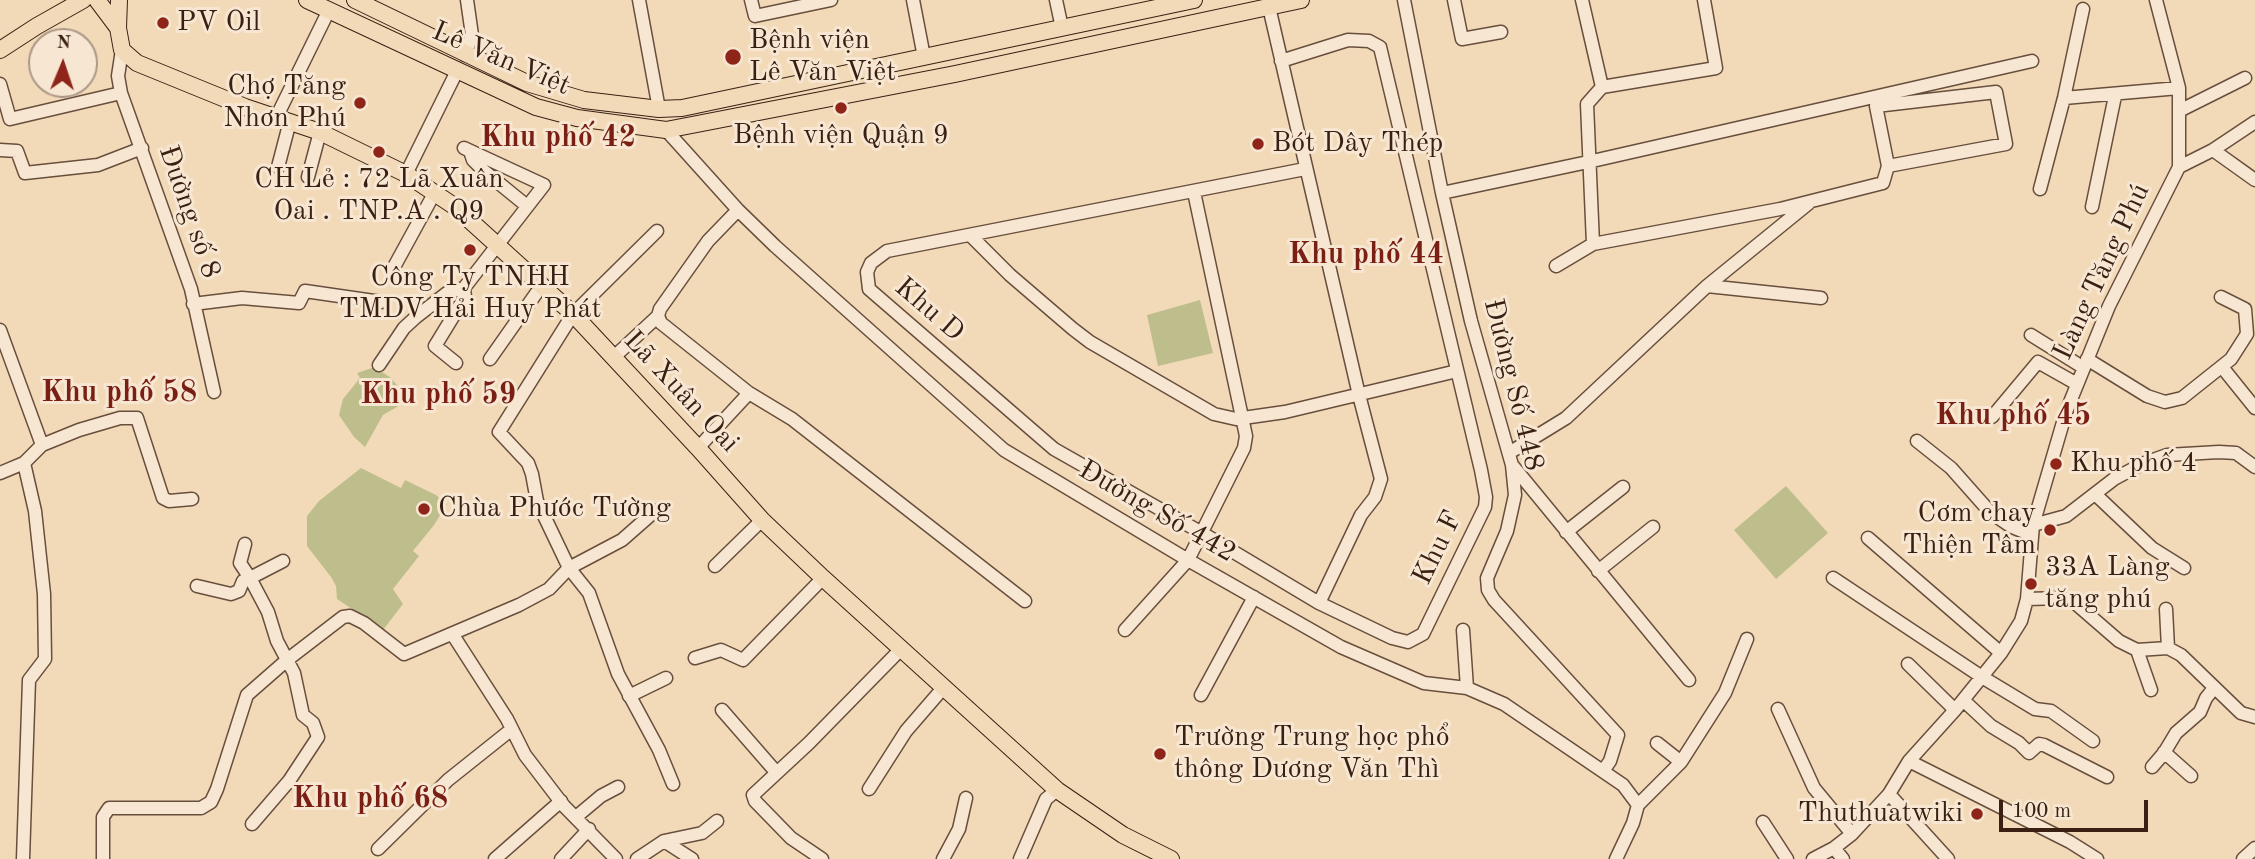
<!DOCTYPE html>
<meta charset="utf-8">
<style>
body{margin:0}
#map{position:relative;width:2255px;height:859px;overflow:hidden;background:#f2dab9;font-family:"Old Standard TT",serif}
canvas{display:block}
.north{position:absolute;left:28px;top:28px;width:70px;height:70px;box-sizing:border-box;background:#f7e7d2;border:2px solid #ab9786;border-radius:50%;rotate:2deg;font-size:19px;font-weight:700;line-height:28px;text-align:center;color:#3a2013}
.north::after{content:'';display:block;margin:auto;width:24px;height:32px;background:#8f2418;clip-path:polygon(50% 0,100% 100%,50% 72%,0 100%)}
.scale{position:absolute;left:1999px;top:800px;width:149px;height:32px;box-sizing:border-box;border:4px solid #3a2013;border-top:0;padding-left:9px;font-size:21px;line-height:24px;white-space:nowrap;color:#3a2013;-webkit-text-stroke:5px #f7e7d2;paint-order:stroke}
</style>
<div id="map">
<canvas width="2255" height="859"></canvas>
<div class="north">N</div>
<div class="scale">100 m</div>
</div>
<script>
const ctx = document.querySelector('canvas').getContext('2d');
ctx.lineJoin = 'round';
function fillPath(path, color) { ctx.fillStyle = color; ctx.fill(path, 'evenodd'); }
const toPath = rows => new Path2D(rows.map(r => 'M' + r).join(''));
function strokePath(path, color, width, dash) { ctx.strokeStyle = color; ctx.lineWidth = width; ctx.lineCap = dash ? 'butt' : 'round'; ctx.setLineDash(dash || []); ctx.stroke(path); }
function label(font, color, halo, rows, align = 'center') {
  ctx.font = font + ' "Old Standard TT",serif'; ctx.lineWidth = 6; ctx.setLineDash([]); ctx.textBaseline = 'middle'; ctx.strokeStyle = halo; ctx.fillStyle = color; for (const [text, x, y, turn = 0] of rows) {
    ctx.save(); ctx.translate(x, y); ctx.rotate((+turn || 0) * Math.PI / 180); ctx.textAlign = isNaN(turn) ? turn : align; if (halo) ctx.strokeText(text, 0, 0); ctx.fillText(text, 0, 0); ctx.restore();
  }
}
const green = toPath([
 [1200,300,1213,353,1158,366,1147,315],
 [375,367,391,378,409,400,383,415,365,447,354,437,339,415,343,399,360,378,357,373],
 [361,468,401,488,405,480,436,495,447,504,434,525,413,551,419,556,393,589,403,604,383,630,337,599,336,586,331,577,307,546,307,516,319,501],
 [1786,486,1828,533,1776,579,1734,530]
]);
const minor = toPath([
 [639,0,659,109],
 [751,0,755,16,831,0],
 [913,0,924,57],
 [1056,0,1062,28],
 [1404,0,1442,193,1471,321,1512,465,1515,495,1507,531,1487,578,1488,590,1494,600,1618,735,1610,761,1603,771],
 [1454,0,1462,39,1501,32],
 [1582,0,1602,87],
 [1269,7,1359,395,1381,479,1375,497,1361,515,1319,603],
 [122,50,118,76,121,93,191,289,214,392],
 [465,55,472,35,467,0],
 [1281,61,1348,40,1369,41,1380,47,1481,470,1486,497,1485,507,1423,634,1408,642,1392,638,1319,603,1202,533,1054,449,869,289,867,272,871,263,887,251,1305,169],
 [0,84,10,119,121,93],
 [2064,98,2179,88],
 [2179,111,2245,78],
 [277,116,329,10],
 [666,130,738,210,775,246,1004,450,1188,560,1341,647,1424,683,1467,688,1504,704,1623,785,1638,805,1633,823,1616,859],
 [0,150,17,151,25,173,98,165,142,148],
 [2213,150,2255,180],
 [470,151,473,160,484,171,527,206],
 [278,167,290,121],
 [2179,167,2213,150,2255,122],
 [406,174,457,71],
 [308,177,320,132],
 [2040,189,2064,98,2083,9],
 [1442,193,1588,162,2032,61],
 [2092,207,2115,96],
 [970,235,1010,275,1073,329,1090,342,1214,414,1236,419,1285,412,1457,371],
 [1593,244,1587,104,1602,87,1716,68,1704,0],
 [1556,266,1593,244,1780,209,1883,183,1888,166,1876,106,1996,92,2006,144,1888,166],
 [394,267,435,192],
 [1707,286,1821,298],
 [193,304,242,298,299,303,305,291,381,302],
 [658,316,661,323,749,393,792,419,1025,601],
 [0,330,42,445],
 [2031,335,2084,368],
 [614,357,658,316,660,309,708,241,738,210],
 [490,359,542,285],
 [2087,359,2147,396,2165,402,2182,398,2231,359,2247,334,2245,309,2221,297],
 [456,363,435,346,465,297,464,288,544,185,464,148],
 [379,365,404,328,416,317,447,293,464,288],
 [2222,367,2255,408],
 [1992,417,2038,362,2077,384],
 [1917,441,1951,468,1990,512,2012,527,2032,535],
 [698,448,749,393],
 [1509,453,1566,418,1707,286,1809,203],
 [1513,466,1689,680],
 [0,473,24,463,42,445,79,430,120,418,137,418,163,498,169,501,192,499],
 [2095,494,2152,548,2184,568],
 [655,511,622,540,569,568,589,593,618,674,659,750,673,784],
 [2033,525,2066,516,2114,479,2142,464,2167,455,2219,452,2236,453,2255,467],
 [1566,532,1623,487],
 [1868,538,2001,653],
 [715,566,762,520],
 [1598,571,1653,527],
 [1833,578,1982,677,2035,709,2051,711,2093,741],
 [197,586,231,594,239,591,243,581,250,578,240,563,245,544],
 [2027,599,2062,598,2074,602,2119,641,2137,650,2168,648,2181,655,2241,713,2255,717],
 [2166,609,2168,648],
 [1125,630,1188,560,1244,448,1246,436,1194,192],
 [1463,630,1467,688],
 [453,635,507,719,525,755,564,806,616,859],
 [2137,650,2151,690],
 [695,658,721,650,743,660,823,578],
 [1908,664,1955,710],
 [1201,695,1254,597],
 [629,696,666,678],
 [1963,700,1991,726,2019,743,2029,753,2039,744,2044,745,2107,777],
 [1778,709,1814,788,1852,834],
 [722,710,776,772],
 [2164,752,2191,776],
 [1909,761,2070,842,2097,859],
 [1681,762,1725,693,1747,639],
 [2152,767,2164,753,2176,733,2200,712,2206,698,2214,688],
 [869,789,906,731,944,687],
 [1889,794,1948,859],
 [1638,805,1681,762,1657,743],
 [576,817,601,796,618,787],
 [1763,822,1787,859],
 [252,824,289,781,318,737,313,723,303,715,294,673,277,641,268,612,250,578,283,561],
 [664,841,702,833,717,821],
 [1834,848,1843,859],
 [378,849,448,780,512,729],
 [23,859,29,680,45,659,44,594,35,511,24,463],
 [103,859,103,817,109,808,201,808,211,802,217,789,247,695,287,660,343,617,350,616,364,623,404,654,519,605,549,589,569,568,537,501,532,474,528,463,499,432,573,314,657,231],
 [495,859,561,801],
 [561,859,589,829],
 [637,859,664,841,692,859],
 [822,859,791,838,755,801,753,795,809,743,902,648],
 [943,859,959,829,966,798],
 [1020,859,1046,799,1057,790],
 [1813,859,1834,848,1852,834,1889,794,1909,761,1955,710,2001,653,2021,621,2027,599,2033,525,2066,412,2109,306,2179,167,2179,88,2156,0],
 [2243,859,2255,848]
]);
const major = toPath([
 [97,0,118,28],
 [119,0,118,28,122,50,137,63,245,107,320,132,406,174,454,206,573,314,698,448,762,520,823,578,1057,790,1123,835,1171,859],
 [307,0,536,107,577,118,666,130,955,74,1301,0],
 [355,0,527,83,584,100,659,109,682,108,1194,0],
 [0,50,37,26,83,0]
]);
const markers = [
 [163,23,7,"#8f2418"],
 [733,57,9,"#8f2418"],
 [360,103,7,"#8f2418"],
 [841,108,7,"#8f2418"],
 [1258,144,7,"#8f2418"],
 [379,152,7,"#8f2418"],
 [470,250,7,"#8f2418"],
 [2056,464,7,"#8f2418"],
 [424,509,7,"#8f2418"],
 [2050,530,7,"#8f2418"],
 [2031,584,7,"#8f2418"],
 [1160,754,7,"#8f2418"],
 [1977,814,7,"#8f2418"]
];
const poiNames = [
 ["PV Oil",177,23],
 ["Bệnh viện",749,41],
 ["Lê Văn Việt",749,73],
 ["Chợ Tăng",346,87,"right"],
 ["Nhơn Phú",346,119,"right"],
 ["Bệnh viện Quận 9",841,136,"center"],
 ["Bót Dây Thép",1272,144],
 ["CH Lẻ : 72 Lã Xuân",379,180,"center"],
 ["Oai . TNP.A . Q9",379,212,"center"],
 ["Công Ty TNHH",470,278,"center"],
 ["TMDV Hải Huy Phát",470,310,"center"],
 ["Khu phố 4",2070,464],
 ["Chùa Phước Tường",438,509],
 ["Cơm chay",2036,514,"right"],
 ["Thiện Tâm",2036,546,"right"],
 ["33A Làng",2045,568],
 ["tăng phú",2045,600],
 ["Trường Trung học phổ",1174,738],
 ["thông Dương Văn Thì",1174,770],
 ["Thuthuatwiki",1963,814,"right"]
];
const streetNames = [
 ["Lê Văn Việt",501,59,23],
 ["Đường số 8",189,212,71],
 ["Làng Tăng Phú",2102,272,-65],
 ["Khu D",929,310,41],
 ["Đường Số 448",1513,385,76],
 ["Lã Xuân Oai",681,392,47],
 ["Đường Số 442",1157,512,30],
 ["Khu F",1438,548,-64]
];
const neighbourhoodNames = [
 ["Khu phố 42",558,138],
 ["Khu phố 44",1366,255],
 ["Khu phố 58",119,393],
 ["Khu phố 59",438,395],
 ["Khu phố 45",2013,416],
 ["Khu phố 68",370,799]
];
fillPath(green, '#bebe8c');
strokePath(minor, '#684e3c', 15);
strokePath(major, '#3a2013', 18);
strokePath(minor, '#f7e7d2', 12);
strokePath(major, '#f2dab9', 16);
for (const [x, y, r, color] of markers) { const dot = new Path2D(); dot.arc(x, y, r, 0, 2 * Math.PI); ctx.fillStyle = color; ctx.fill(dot); strokePath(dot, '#f7e7d2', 2.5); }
label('28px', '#3a2013', '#f7e7d2', poiNames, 'left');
label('28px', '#3a2013', '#f7e7d2', streetNames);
label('bold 30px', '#7a1f14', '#f7e7d2', neighbourhoodNames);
</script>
